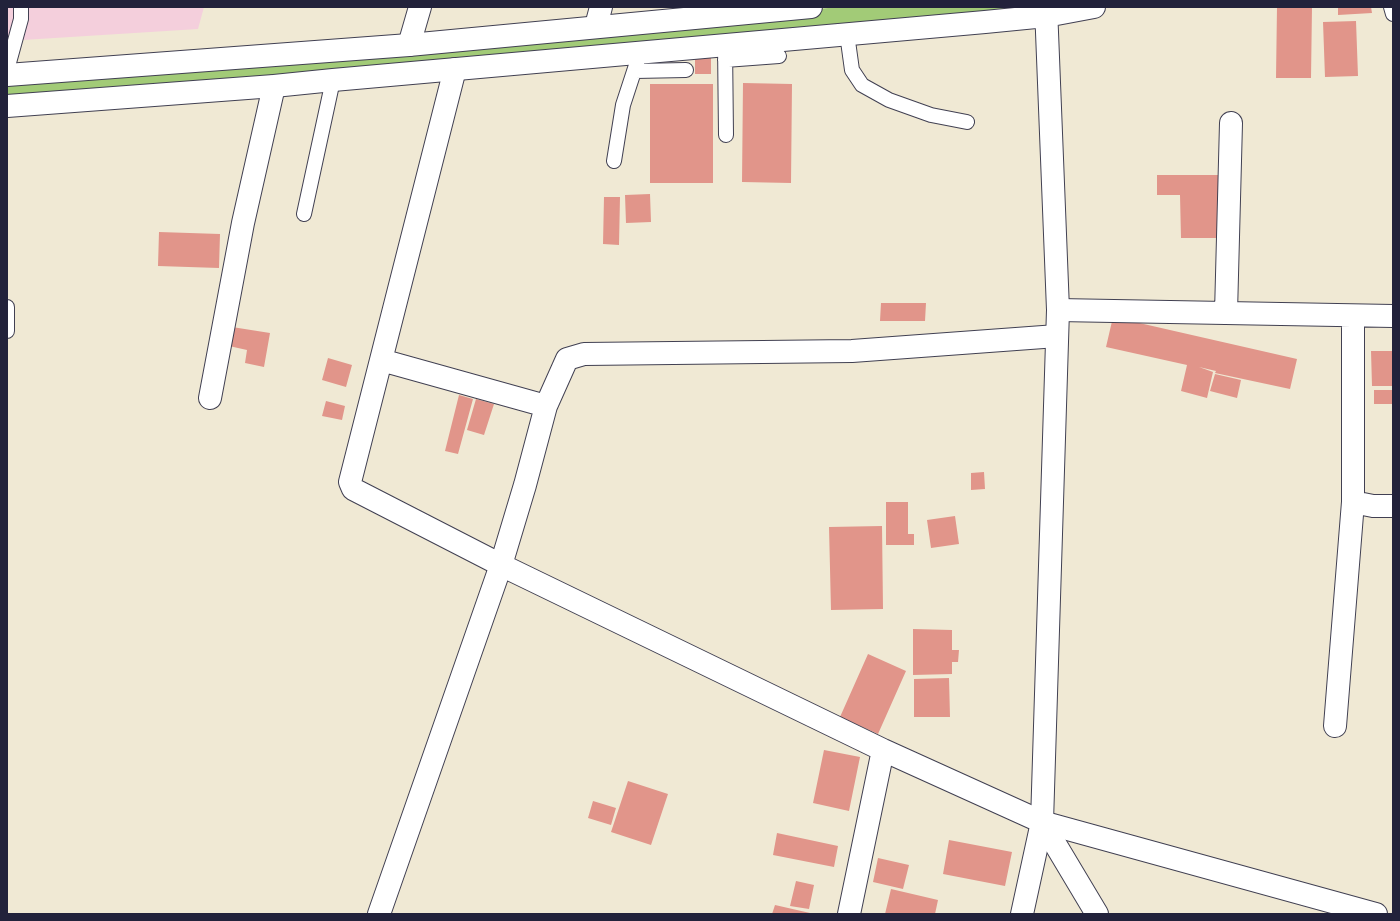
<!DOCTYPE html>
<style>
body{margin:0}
#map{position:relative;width:1400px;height:921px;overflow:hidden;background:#f0e9d4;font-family:"IM FELL Double Pica",serif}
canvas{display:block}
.frame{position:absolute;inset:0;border:8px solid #22223b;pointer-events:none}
</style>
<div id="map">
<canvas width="1400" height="921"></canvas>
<div class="frame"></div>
</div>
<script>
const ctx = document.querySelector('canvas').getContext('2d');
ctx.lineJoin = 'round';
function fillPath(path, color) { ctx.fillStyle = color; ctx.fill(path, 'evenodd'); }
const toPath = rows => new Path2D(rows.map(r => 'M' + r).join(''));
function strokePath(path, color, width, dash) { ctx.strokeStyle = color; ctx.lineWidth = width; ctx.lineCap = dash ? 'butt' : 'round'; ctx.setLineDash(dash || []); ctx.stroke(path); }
const built = toPath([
 [7,7,204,7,198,29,7,41]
]);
const green = toPath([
 [840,7,1062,7,7,104,7,77]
]);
const building = toPath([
 [1277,7,1312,7,1311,78,1276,78],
 [1338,7,1371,7,1372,13,1338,15],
 [1356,21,1358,76,1325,77,1323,22],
 [695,55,711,55,711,74,695,74],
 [743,83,792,84,791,183,742,182],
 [650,84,713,84,713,183,650,183],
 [1157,175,1222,175,1222,238,1181,238,1180,195,1157,195],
 [650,194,651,222,626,223,625,195],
 [604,197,620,197,619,245,603,244],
 [159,232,220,234,219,268,158,266],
 [881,303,926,303,925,321,880,321],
 [1113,317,1297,359,1290,389,1215,373,1216,371,1199,367,1213,372,1207,398,1181,391,1187,365,1106,347],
 [232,327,270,333,264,367,245,363,247,350,229,346],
 [1371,351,1393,351,1393,386,1372,386],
 [328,358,352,365,346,387,322,380],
 [1215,374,1241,380,1237,398,1210,391],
 [1374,390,1393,390,1393,404,1374,404],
 [459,395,473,399,458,454,445,451],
 [476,399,494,404,484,435,467,430],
 [326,401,345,406,342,420,322,416],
 [984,472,985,489,971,490,971,473],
 [886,502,908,502,908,534,914,534,914,545,886,545],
 [955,516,959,544,931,548,927,520],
 [882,526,883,609,831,610,829,527],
 [913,629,952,630,952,650,959,650,958,662,952,662,952,674,913,675],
 [868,654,906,671,878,734,840,717],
 [949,678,950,717,914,717,914,679],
 [824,750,860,757,849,811,813,803],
 [628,781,668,794,651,845,611,832],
 [593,801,616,808,611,825,588,818],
 [777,833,838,846,834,867,773,855],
 [949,840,1012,852,1005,886,943,874],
 [878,858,909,865,903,889,873,882],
 [796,881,814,885,809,909,790,906],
 [891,889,938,900,935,914,885,914],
 [775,905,810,913,810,914,772,914]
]);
const service = toPath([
 [1391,7,1393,14],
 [847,34,852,70,862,85,889,100,931,115,967,122],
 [725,45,726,135],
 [725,60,779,56],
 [7,70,21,19,21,7],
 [635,71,686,70],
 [614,161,623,105,640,53],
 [304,214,333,80],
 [7,307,7,331]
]);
const minor = toPath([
 [596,26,601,7],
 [409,45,420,7],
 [455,69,350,482,353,489,501,565,883,750,1042,822,1376,914],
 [1058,310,1393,316],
 [1226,313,1231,123],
 [381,360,546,406],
 [210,398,243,223,274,86],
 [1353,502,1373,506,1393,506],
 [1335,726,1353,502,1353,316],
 [379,914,501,565,525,485,546,406,567,359,584,354,852,351,1057,336],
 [849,914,883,750],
 [1022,914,1042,822]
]);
const tertiary = toPath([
 [1046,7,1058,310,1042,822,1097,914],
 [7,75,409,45,811,7],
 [7,106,274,86,333,80,985,22,1046,16,1094,7]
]);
fillPath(built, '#f4cfdc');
fillPath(green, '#a2cb77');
fillPath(building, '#e1958a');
strokePath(service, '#414052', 16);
strokePath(minor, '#414052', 24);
strokePath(tertiary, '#414052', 24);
strokePath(service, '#fff', 14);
strokePath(minor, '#fff', 22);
strokePath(tertiary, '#fff', 22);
</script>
